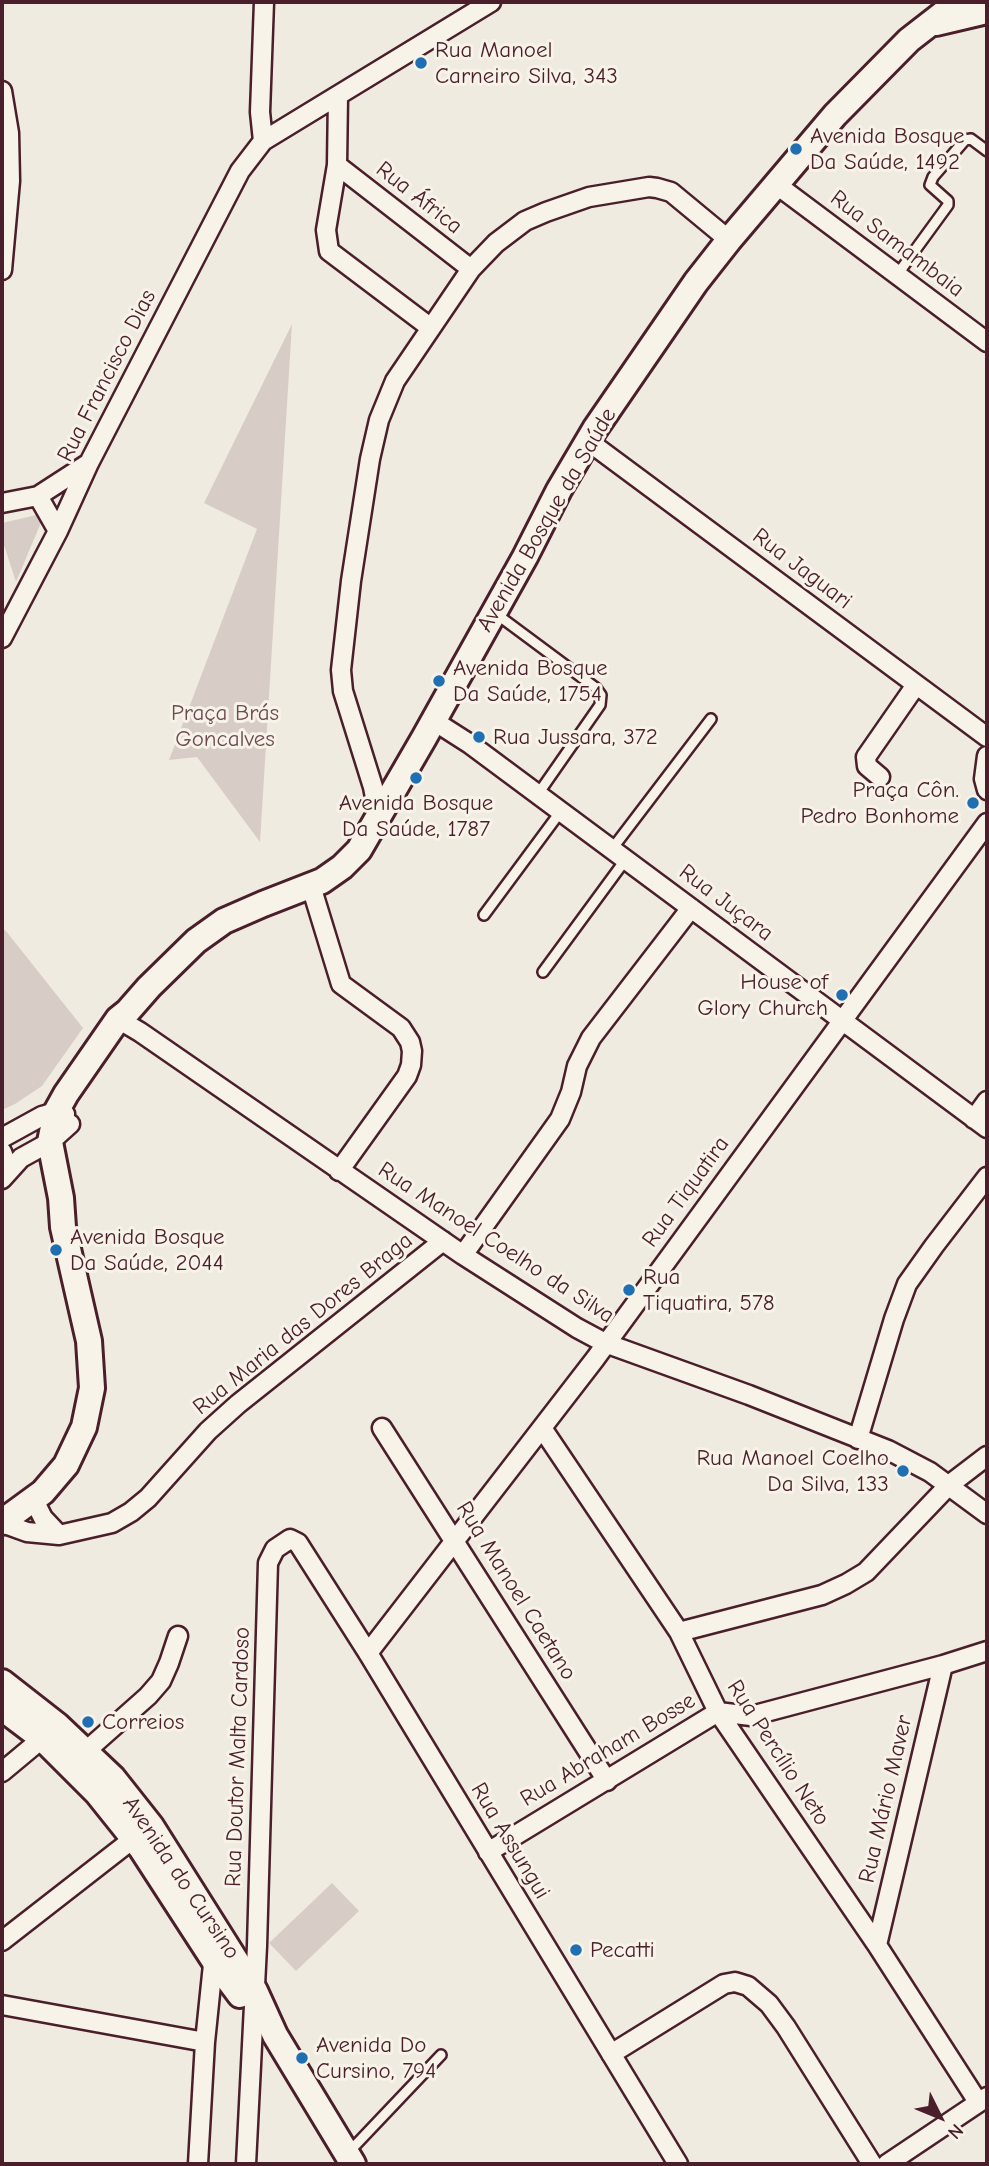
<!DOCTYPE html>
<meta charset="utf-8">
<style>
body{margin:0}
#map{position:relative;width:989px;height:2166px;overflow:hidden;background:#f0ebe0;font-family:"Comic Neue",sans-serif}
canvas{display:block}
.frame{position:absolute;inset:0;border:4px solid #4a1f2b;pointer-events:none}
.north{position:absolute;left:905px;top:2082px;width:70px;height:70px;-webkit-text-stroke:5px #f7f3e8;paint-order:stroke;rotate:133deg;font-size:19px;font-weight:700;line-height:28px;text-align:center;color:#4a1f2b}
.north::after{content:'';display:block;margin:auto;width:24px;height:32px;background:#4a1f2b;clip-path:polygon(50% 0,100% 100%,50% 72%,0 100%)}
</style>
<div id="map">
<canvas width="989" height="2166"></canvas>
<div class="frame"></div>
<div class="north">N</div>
</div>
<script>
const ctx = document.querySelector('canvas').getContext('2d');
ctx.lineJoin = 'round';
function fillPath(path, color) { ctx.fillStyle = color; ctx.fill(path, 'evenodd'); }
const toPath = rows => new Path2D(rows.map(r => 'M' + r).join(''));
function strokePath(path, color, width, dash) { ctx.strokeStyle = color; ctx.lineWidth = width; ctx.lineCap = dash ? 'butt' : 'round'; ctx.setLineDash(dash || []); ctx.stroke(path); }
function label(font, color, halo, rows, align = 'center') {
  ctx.font = font + ' "Comic Neue",sans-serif'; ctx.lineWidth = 6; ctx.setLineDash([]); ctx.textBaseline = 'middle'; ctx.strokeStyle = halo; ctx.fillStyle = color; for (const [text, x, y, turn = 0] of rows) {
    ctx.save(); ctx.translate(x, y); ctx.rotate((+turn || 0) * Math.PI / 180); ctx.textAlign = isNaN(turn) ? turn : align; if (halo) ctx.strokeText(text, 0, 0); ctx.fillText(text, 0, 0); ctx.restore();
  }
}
const green = toPath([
 [292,324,260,842,197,757,169,760,257,529,204,503],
 [45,513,16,582,2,539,2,523],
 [2,929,6,931,83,1028,42,1086,15,1104,2,1110],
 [332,1883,359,1911,296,1971,269,1943]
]);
const lane = toPath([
 [897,275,948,205,948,201,930,185,933,177,965,140,971,139,987,151],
 [495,613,596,688,601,695,600,705,538,794],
 [612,849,711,719],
 [484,915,561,811],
 [543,972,626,859],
 [348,2153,441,2055]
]);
const street = toPath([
 [2,91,9,133,10,181,2,270],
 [338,96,337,165,326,230,329,251,431,328],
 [263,141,260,112,264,2],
 [337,165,471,269],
 [777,185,987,342],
 [588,441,987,737],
 [38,496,58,531],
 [2,503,38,496,89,463],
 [2,638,58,531,89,463,240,171,263,141,491,2],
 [434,721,470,744,987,1128],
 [987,756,984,779,987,790],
 [880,777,867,766,866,757,916,685],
 [378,813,373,787,343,691,341,670,351,581,370,459,379,420,395,381,471,269,496,243,525,221,546,212,589,197,649,187,657,188,671,192,729,240],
 [311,886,341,984,401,1028,410,1042,412,1051,411,1065,407,1076,339,1171],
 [118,1019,140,1032,463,1255,577,1328,605,1343,749,1395,888,1450,930,1472,987,1514],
 [974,1119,987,1101],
 [2,1138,42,1116,56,1112,65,1114],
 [2,1152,5,1160,4,1176],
 [2,1179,21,1158,50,1142,70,1124],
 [463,1255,560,1119,571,1092,577,1066,591,1038,691,908],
 [382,1428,607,1781],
 [542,1428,679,1632,718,1712,877,1945,978,2102],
 [858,1439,894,1319,907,1284,934,1246,987,1177],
 [38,1496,37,1506,43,1518,59,1535],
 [2,1523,27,1532,59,1535,112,1523,131,1512,148,1498,208,1431,238,1404,443,1241],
 [679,1632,822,1595,846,1584,866,1572,949,1485,987,1456],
 [368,1653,595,1359,987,823],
 [77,1759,148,1696,161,1681,169,1663,178,1636],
 [2,1772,50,1732],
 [488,1852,718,1712,751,1716,943,1665,987,1651],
 [2,1941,142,1832],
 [877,1945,943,1665],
 [2,2005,205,2042],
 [611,2054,724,1984,735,1982,748,1986,769,2004,786,2027,872,2164],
 [198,2164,205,2042,214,1955],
 [246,2164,257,1946,268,1563,275,1549,290,1539,298,1543,368,1653,678,2164],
 [887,2164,987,2097]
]);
const secondary = toPath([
 [936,23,987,11],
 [2,1522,43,1492,66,1465,84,1427,92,1388,89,1341,63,1227,61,1198,50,1142,56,1112,66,1094,118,1019,128,1011,149,987,196,941,224,921,263,904,322,881,342,867,359,850,424,738,525,557,559,490,595,429,696,282,729,240,835,115,909,40,958,2],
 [2,1682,57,1725,113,1778,151,1826,255,1991,275,2035,353,2164],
 [2,1708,43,1739,97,1793,141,1848,213,1959,240,1995]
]);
const markers = [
 [421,63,7,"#1f6fb2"],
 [796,149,7,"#1f6fb2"],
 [439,681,7,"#1f6fb2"],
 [479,737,7,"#1f6fb2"],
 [416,778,7,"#1f6fb2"],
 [973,803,7,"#1f6fb2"],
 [842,995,7,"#1f6fb2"],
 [56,1250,7,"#1f6fb2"],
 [629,1290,7,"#1f6fb2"],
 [903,1471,7,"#1f6fb2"],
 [88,1722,7,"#1f6fb2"],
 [576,1950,7,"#1f6fb2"],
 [302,2058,7,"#1f6fb2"]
];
const poiNames = [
 ["Rua Manoel",435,50],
 ["Carneiro Silva, 343",435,76],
 ["Avenida Bosque",810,136],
 ["Da Saúde, 1492",810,162],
 ["Avenida Bosque",453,668],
 ["Da Saúde, 1754",453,694],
 ["Rua Jussara, 372",493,737],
 ["Praça Côn.",959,790,"right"],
 ["Pedro Bonhome",959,816,"right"],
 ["Avenida Bosque",416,803,"center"],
 ["Da Saúde, 1787",416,829,"center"],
 ["House of",828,982,"right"],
 ["Glory Church",828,1008,"right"],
 ["Avenida Bosque",70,1237],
 ["Da Saúde, 2044",70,1263],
 ["Rua",643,1277],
 ["Tiquatira, 578",643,1303],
 ["Rua Manoel Coelho",889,1458,"right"],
 ["Da Silva, 133",889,1484,"right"],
 ["Correios",102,1722],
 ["Pecatti",590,1950],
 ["Avenida Do",316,2045],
 ["Cursino, 794",316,2071]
];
const streetNames = [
 ["Rua África",419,198,38],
 ["Rua Samambaia",897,244,37],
 ["Rua Francisco Dias",107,376,-63],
 ["Avenida Bosque da Saúde",547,520,-60],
 ["Rua Jaguari",802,569,37],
 ["Rua Juçara",726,903,37],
 ["Rua Tiquatira",686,1192,-54],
 ["Rua Manoel Coelho da Silva",496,1243,33],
 ["Rua Maria das Dores Braga",303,1324,-39],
 ["Rua Manoel Caetano",516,1591,58],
 ["Rua Abraham Bosse",608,1750,-31],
 ["Rua Percílio Neto",778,1753,57],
 ["Rua Doutor Malta Cardoso",238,1757,-88],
 ["Rua Mário Maver",886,1799,-77],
 ["Rua Assungui",510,1841,59],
 ["Avenida do Cursino",181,1878,56]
];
const parkNames = [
 ["Praça Brás",225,713],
 ["Goncalves",225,739]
];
fillPath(green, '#d8cdc6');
strokePath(lane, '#4a1f2b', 14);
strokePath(street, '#4a1f2b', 23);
strokePath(secondary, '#4a1f2b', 30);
strokePath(lane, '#f7f3e8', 9);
strokePath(street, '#f7f3e8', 18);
strokePath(secondary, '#f7f3e8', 24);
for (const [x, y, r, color] of markers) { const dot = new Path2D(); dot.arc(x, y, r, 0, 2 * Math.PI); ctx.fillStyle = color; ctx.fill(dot); strokePath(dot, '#f7f3e8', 2.5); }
label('23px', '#4a1f2b', '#f7f3e8', poiNames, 'left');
label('23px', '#4a1f2b', '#f7f3e8', streetNames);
label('23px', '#6e4a52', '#f7f3e8', parkNames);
</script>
